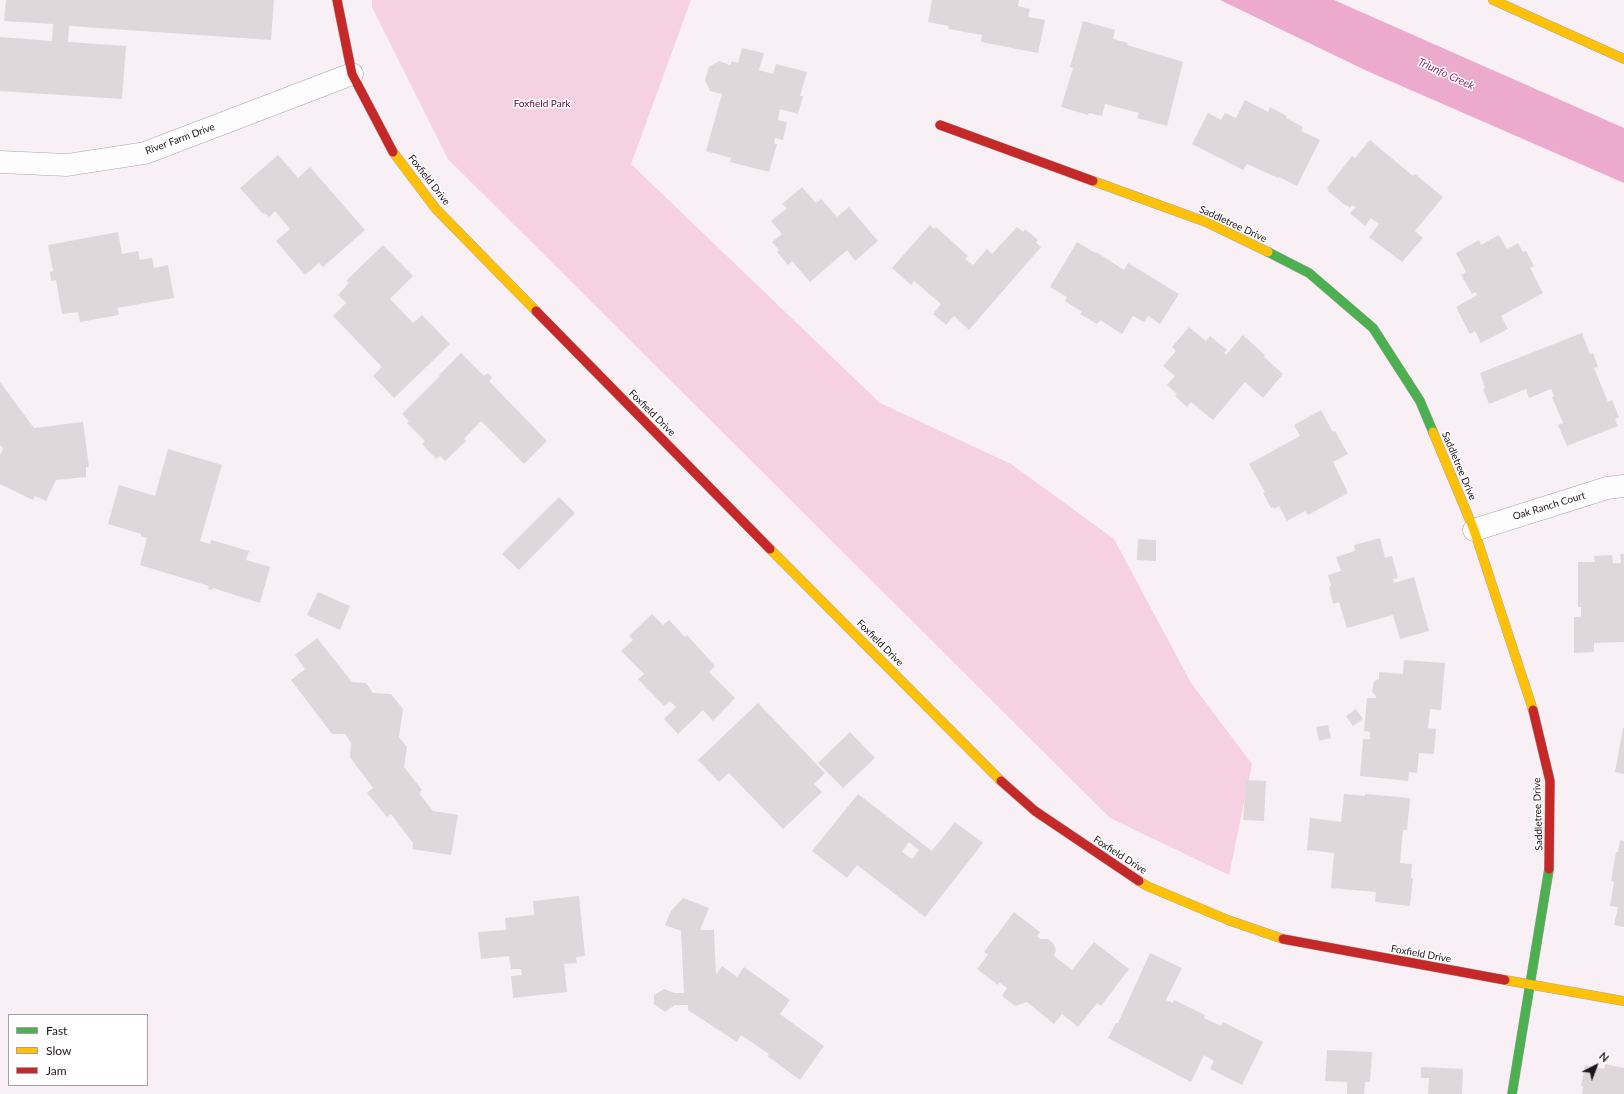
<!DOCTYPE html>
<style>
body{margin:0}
#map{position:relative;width:1624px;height:1094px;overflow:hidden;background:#f8f0f4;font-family:Lato,sans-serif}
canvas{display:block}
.legend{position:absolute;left:8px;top:1014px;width:140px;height:72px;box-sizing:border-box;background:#fff;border:1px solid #a5a1a3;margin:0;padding:5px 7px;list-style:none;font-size:12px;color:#1f1419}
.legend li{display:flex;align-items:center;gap:8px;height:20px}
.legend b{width:20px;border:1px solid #a5a1a3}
.north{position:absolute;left:1576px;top:1046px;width:40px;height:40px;-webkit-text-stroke:3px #fff;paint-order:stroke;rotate:42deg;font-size:11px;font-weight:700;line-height:16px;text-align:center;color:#1f1419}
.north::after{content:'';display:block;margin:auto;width:14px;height:18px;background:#1f1419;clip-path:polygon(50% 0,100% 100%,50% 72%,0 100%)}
</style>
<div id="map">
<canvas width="1624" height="1094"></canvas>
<ul class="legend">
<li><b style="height:5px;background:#4caf50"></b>Fast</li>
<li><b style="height:5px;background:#ffc107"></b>Slow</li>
<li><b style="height:5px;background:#c62828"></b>Jam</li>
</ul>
<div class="north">N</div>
</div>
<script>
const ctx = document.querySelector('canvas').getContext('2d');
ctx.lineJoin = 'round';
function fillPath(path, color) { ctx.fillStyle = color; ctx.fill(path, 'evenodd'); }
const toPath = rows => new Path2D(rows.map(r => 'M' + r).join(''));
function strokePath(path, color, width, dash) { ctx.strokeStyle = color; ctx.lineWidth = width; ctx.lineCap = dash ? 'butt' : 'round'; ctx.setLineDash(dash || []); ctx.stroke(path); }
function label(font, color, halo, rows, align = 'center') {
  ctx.font = font + ' Lato,sans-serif'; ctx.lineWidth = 3; ctx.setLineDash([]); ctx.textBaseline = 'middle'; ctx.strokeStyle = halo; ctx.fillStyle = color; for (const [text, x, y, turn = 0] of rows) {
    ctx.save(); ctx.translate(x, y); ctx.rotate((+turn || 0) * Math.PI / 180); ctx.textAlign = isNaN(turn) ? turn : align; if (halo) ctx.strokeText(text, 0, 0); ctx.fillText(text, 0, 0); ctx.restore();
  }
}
const green = toPath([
 [372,0,691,0,631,164,880,403,1011,464,1114,539,1191,683,1252,764,1229,875,1110,818,448,159,372,7]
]);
const water = toPath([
 [1220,0,1334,0,1624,128,1624,183,1367,71]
]);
const building = toPath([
 [6,0,274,0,271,40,69,26,68,42,126,46,122,99,0,91,0,37,52,41,53,24,4,21],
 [932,0,1019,0,1018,6,1030,9,1028,17,1045,20,1038,53,981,42,982,35,948,29,949,26,928,22],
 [1083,21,1115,30,1113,39,1128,43,1127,45,1183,62,1167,126,1137,118,1139,113,1105,104,1102,116,1089,113,1088,115,1061,107,1073,68,1070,67],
 [742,48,764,53,759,70,773,74,776,64,807,72,800,96,803,96,798,114,780,109,778,120,787,122,783,140,775,138,774,143,777,144,769,172,730,162,731,158,706,151,722,94,710,91,705,80,709,67,719,61,730,65,732,61,738,63],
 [1245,100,1268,112,1270,107,1287,116,1286,118,1303,127,1301,131,1320,140,1297,186,1279,177,1278,178,1247,164,1243,170,1192,144,1208,113,1221,120,1225,113,1236,118],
 [1370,140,1413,176,1415,174,1443,197,1415,231,1423,238,1402,262,1369,237,1379,224,1371,218,1365,226,1350,213,1356,207,1352,205,1350,208,1347,205,1346,206,1328,191,1329,190,1327,188,1352,156,1355,158],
 [278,155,298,178,310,167,365,230,323,267,319,263,305,275,276,241,290,229,275,211,269,217,264,213,263,214,240,188],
 [802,187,816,203,821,199,837,217,849,207,878,241,855,261,847,250,810,282,792,261,788,265,777,252,779,250,772,242,782,234,771,221,787,208,782,204],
 [930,225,934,229,936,227,968,256,965,259,973,265,987,249,992,254,1017,227,1023,232,1025,229,1038,240,1036,242,1041,247,969,330,954,316,946,325,933,314,941,304,914,281,911,285,892,268],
 [118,232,122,254,138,251,140,260,152,258,154,268,168,265,174,298,117,308,119,315,80,322,78,312,62,314,56,280,51,281,50,272,53,271,48,245],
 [1499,235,1507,249,1518,243,1523,252,1526,251,1534,266,1530,268,1543,293,1501,316,1508,329,1481,343,1475,331,1470,334,1456,307,1477,295,1475,292,1472,294,1461,275,1466,272,1456,253,1479,240,1481,245],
 [1077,242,1095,253,1096,252,1124,270,1128,263,1179,294,1160,324,1148,316,1144,322,1133,316,1122,334,1100,320,1097,324,1080,314,1082,312,1065,301,1067,297,1050,287],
 [383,245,413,276,390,299,413,323,422,315,450,344,394,398,373,376,382,367,333,316,346,303,338,295,349,283,346,281],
 [1189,327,1206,341,1210,336,1227,350,1224,353,1226,355,1243,335,1265,355,1264,357,1283,374,1263,398,1245,382,1213,420,1191,402,1187,407,1175,396,1177,394,1167,385,1175,376,1163,366,1176,351,1172,347],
 [1582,333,1590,354,1593,353,1598,367,1594,368,1608,402,1612,400,1619,417,1615,419,1618,426,1567,446,1558,425,1563,423,1552,397,1554,396,1551,389,1529,398,1526,389,1489,404,1483,389,1485,388,1480,373],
 [461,353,484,376,488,373,492,378,489,381,547,441,524,464,481,421,464,439,466,441,445,461,440,456,436,459,422,444,425,441,407,423,409,421,402,414,440,376,439,375],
 [0,382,34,428,83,422,89,467,86,467,86,477,56,480,46,501,35,496,33,500,0,484,0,455,3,449,0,445],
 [1321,410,1333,432,1335,431,1348,454,1333,462,1348,493,1308,515,1305,511,1287,521,1279,506,1274,509,1273,507,1271,508,1263,493,1265,492,1249,464,1300,436,1294,425],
 [168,449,222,465,200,541,210,544,211,540,249,551,246,560,270,567,260,603,213,588,212,590,208,589,209,586,140,565,147,538,141,536,141,534,108,524,119,485,155,496],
 [559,497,575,513,519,570,502,554],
 [1380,538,1385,558,1392,556,1398,578,1393,579,1394,583,1414,577,1429,631,1400,639,1393,615,1347,628,1339,602,1333,604,1329,587,1331,586,1328,575,1341,571,1336,557,1355,551,1354,545],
 [1138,539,1156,540,1156,561,1137,560],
 [1620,554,1624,554,1624,642,1594,643,1594,652,1574,653,1574,617,1581,617,1581,607,1578,607,1578,562,1595,562,1594,556,1612,555,1613,563,1621,563],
 [318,592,350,606,340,630,307,615],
 [652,614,663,625,669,620,685,637,687,635,715,666,709,672,735,698,713,721,703,710,678,734,664,719,676,707,670,701,664,706,638,679,644,674,621,651,633,640,629,636],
 [317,638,352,682,366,683,373,693,391,694,403,709,399,737,407,747,404,767,422,790,419,793,433,811,458,815,451,855,412,849,413,843,391,814,387,817,367,793,373,788,350,757,351,743,345,734,332,734,291,680,305,669,295,655],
 [1404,660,1445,663,1441,710,1430,709,1428,728,1436,729,1434,754,1419,753,1417,773,1409,772,1408,781,1360,776,1363,739,1370,739,1370,732,1364,731,1367,698,1376,698,1376,696,1372,692,1374,681,1379,679,1379,672,1403,674],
 [758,703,825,773,814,784,822,792,783,829,729,773,719,782,698,760],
 [1356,709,1363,719,1353,726,1346,716],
 [1328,725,1331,738,1319,741,1316,727],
 [1623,728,1624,728,1624,774,1615,772],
 [850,732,875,758,843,788,818,763],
 [1246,780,1266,781,1264,821,1243,820],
 [858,794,932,851,955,822,983,843,925,917,857,865,847,878,812,851],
 [909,842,919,850,912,859,902,852],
 [1344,794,1365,796,1365,794,1410,798,1407,830,1403,830,1400,863,1412,864,1411,878,1413,878,1410,906,1375,902,1376,892,1331,888,1334,853,1307,850,1310,818,1341,822],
 [1620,840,1624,841,1624,927,1614,925,1618,907,1610,906,1614,882,1611,881,1616,852,1618,852],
 [579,896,585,956,576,957,577,963,564,964,567,992,513,998,511,976,522,975,521,969,511,969,509,956,481,959,478,932,506,930,505,918,534,915,533,901],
 [683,898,709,908,700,930,714,930,716,975,722,966,737,977,744,967,790,1000,780,1014,824,1046,800,1080,767,1056,769,1054,741,1035,737,1042,688,1010,688,1005,675,1005,665,1012,654,1004,654,995,664,989,674,993,684,993,681,931,665,925,671,911],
 [1014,912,1040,932,1037,936,1041,939,1048,939,1053,943,1056,950,1054,956,1072,970,1094,942,1129,969,1101,1006,1097,1003,1078,1027,1062,1014,1054,1024,1027,1002,1015,1006,1002,996,1007,988,999,982,998,985,977,969,988,955,984,952],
 [1150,953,1182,968,1166,1000,1173,1003,1174,1000,1205,1015,1204,1018,1221,1026,1223,1022,1263,1042,1242,1085,1210,1069,1214,1061,1204,1055,1191,1082,1108,1038,1116,1023,1118,1023],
 [1327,1050,1372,1052,1370,1082,1365,1082,1364,1094,1347,1094,1347,1082,1325,1081],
 [1605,1064,1624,1068,1624,1094,1582,1094,1583,1087,1581,1086,1585,1065,1604,1069],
 [1421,1067,1463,1069,1462,1094,1428,1094,1429,1078,1421,1078]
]);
const street = toPath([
 [0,162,67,165,145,153,352,74],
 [1474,530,1607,488,1624,486]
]);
const fast = toPath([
 [1268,252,1309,273,1373,328,1420,401,1433,432],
 [1512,1094,1549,869]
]);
const slow = toPath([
 [1493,0,1624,59],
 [393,152,436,209,536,311],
 [1093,181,1206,222,1268,252],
 [1433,432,1474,530,1533,710],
 [770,549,1001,781],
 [1139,881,1147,886,1228,920,1283,939],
 [1505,980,1624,1001]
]);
const jam = toPath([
 [337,0,352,74,393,152],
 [940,125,1093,181],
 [536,311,770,549],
 [1533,710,1550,781,1549,869],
 [1001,781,1035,811,1139,881],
 [1283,939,1505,980]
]);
const parkNames = [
 ["Foxfield Park",542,104]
];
const streetNames = [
 ["River Farm Drive",180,139,-20],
 ["Foxfield Drive",429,180,52],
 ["Saddletree Drive",1233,224,25],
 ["Foxfield Drive",652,413,45],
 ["Saddletree Drive",1459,466,67],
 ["Oak Ranch Court",1549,506,-17],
 ["Foxfield Drive",880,643,45],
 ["Saddletree Drive",1538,814,-92],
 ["Foxfield Drive",1120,855,33],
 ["Foxfield Drive",1421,954,10]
];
const waterNames = [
 ["Triunfo Creek",1446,74,25]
];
fillPath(green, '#f5d1e2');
fillPath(water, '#ecabcd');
fillPath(building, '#e0d7db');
strokePath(street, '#ada4a8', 23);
strokePath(fast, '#ada4a8', 10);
strokePath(slow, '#ada4a8', 10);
strokePath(jam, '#ada4a8', 10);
strokePath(street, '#fefdfd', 22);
strokePath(fast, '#4caf50', 9);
strokePath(slow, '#ffc107', 9);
strokePath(jam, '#c62828', 9);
label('10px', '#58063b', '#fff', parkNames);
label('10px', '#1f1419', '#fff', streetNames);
label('italic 11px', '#902766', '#fff', waterNames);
</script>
